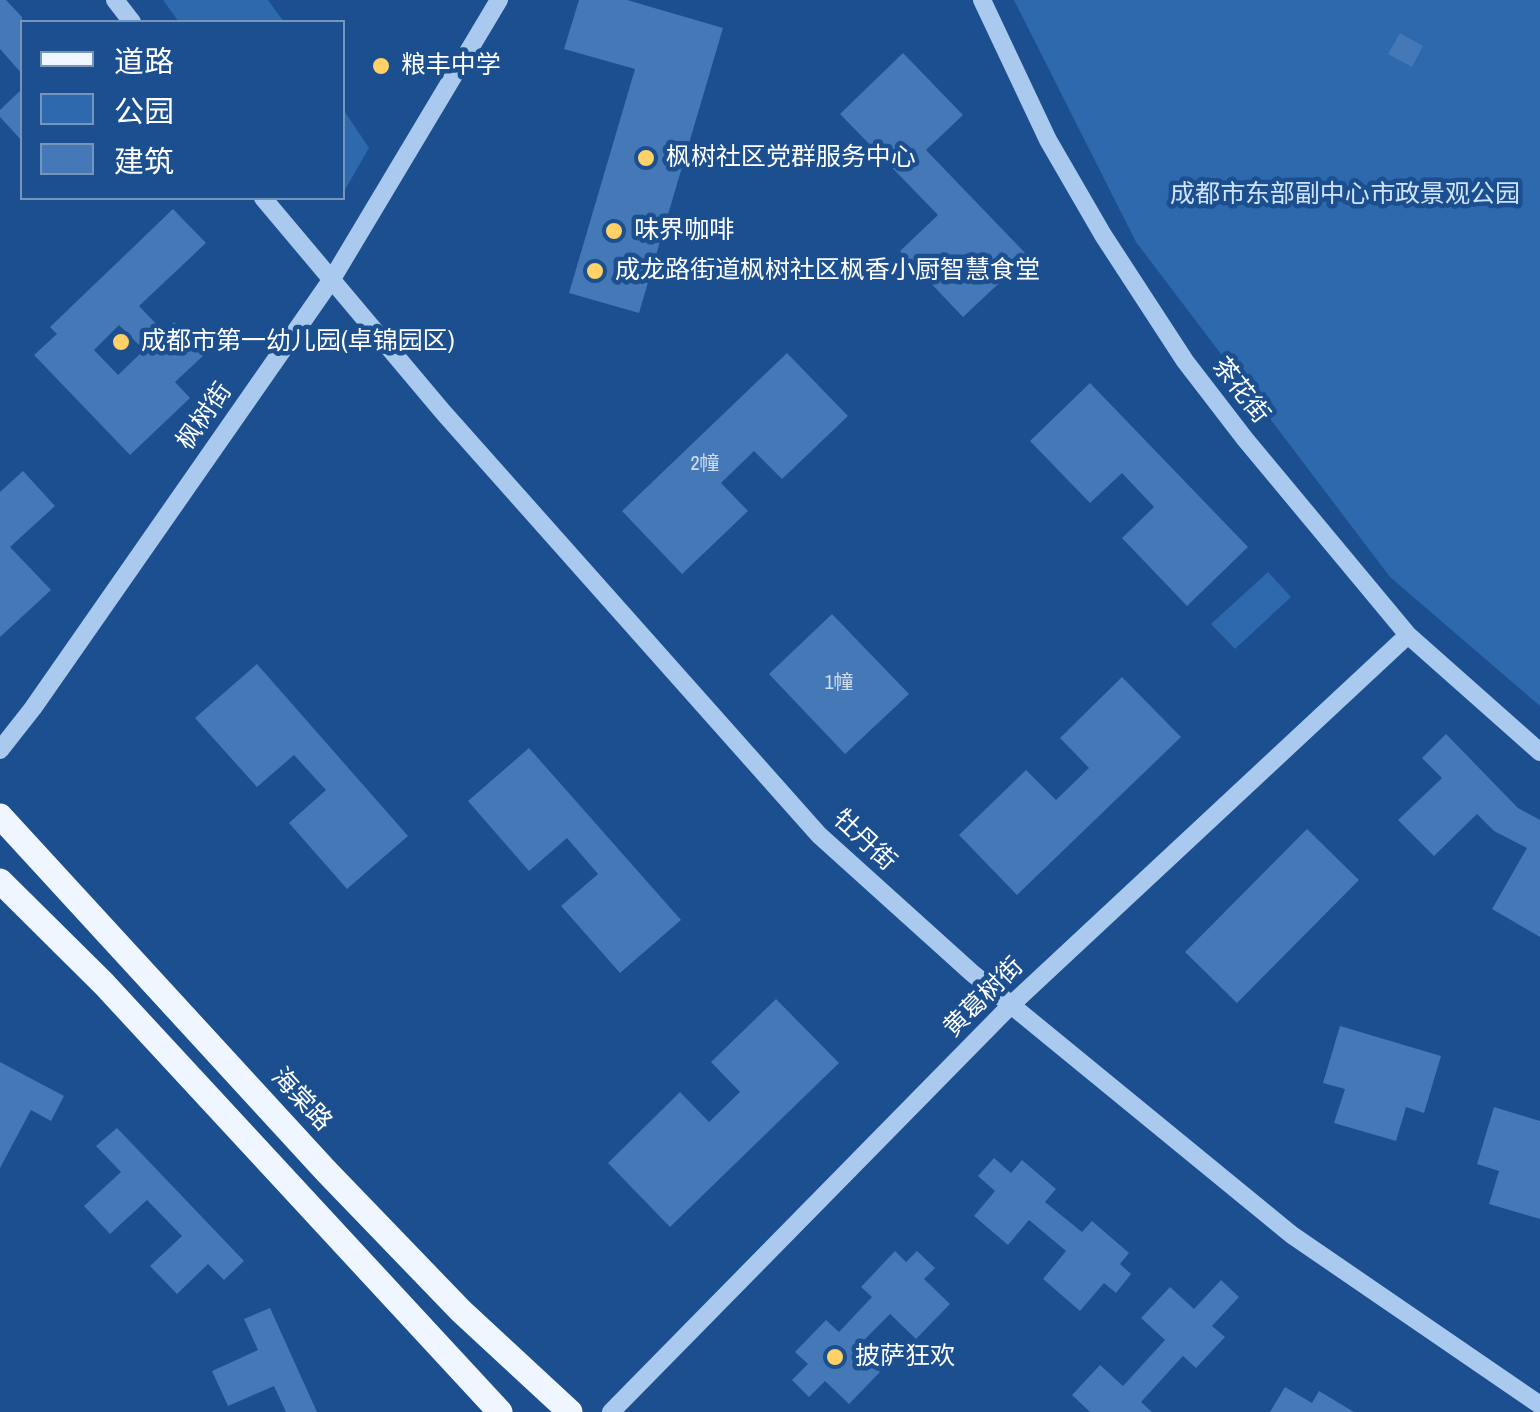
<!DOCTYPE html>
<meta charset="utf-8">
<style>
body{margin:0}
#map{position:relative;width:1540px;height:1412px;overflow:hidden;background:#1b4f8f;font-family:"Archivo Narrow","Noto Sans SC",sans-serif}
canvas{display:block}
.legend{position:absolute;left:20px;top:20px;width:325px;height:180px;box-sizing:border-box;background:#1b4f8f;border:2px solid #7695bc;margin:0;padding:12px 18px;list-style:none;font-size:30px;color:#fff}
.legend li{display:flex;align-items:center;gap:20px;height:50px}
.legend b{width:50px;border:2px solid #7695bc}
</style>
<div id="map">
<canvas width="1540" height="1412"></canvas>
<ul class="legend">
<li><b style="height:12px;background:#f0f6ff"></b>道路</li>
<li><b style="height:28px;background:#2e69ad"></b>公园</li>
<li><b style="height:28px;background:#4478b7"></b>建筑</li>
</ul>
</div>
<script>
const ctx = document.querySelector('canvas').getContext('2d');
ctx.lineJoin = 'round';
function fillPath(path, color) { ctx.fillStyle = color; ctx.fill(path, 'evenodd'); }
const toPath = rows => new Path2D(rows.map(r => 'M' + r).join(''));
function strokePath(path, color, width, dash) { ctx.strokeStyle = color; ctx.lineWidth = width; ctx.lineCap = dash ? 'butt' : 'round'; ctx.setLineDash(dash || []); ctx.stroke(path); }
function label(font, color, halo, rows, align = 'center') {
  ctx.font = font + ' "Archivo Narrow","Noto Sans SC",sans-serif'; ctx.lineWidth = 9; ctx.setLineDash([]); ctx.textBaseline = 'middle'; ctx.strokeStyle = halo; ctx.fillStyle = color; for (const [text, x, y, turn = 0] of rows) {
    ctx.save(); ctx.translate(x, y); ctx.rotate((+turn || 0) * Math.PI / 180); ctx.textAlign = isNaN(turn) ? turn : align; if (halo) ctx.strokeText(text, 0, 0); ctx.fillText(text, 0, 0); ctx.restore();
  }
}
const green = toPath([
 [163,0,268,0,284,22,179,22],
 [1014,0,1540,0,1540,706,1390,577,1136,242],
 [343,109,369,148,346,188,343,189],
 [1268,572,1291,597,1235,649,1211,624]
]);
const building = toPath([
 [0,0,6,0,22,17,22,74,0,49],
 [579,0,627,0,723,28,639,313,569,293,635,69,564,49],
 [1400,33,1423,46,1412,67,1388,54],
 [903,53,963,115,926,150,1028,256,963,317,900,251,938,215,840,114],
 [22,89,22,141,0,117,0,110],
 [173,209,206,243,139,306,164,332,174,322,205,354,175,382,190,398,130,455,34,355,57,334,50,327],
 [119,325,144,350,118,375,94,350],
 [787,353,848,416,782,479,754,451,721,483,748,511,682,574,622,511],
 [1090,383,1248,547,1187,606,1122,538,1154,507,1122,473,1090,503,1030,441],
 [23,471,55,506,10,547,51,590,0,637,0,492],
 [832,614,909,694,845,754,769,674],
 [257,664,408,836,347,889,289,823,326,790,294,755,257,787,195,718],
 [1122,677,1181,737,1017,895,959,835,1026,770,1056,800,1089,768,1060,738],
 [1446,734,1518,808,1540,820,1540,937,1492,909,1527,848,1494,831,1477,814,1434,856,1398,820,1442,778,1422,758],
 [529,748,681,920,620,973,561,906,598,874,567,838,529,871,468,801],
 [1307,829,1359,880,1237,1003,1185,952],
 [776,999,839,1063,670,1227,608,1163,680,1092,709,1122,740,1092,711,1062],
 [1340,1026,1441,1056,1424,1113,1406,1107,1396,1141,1334,1123,1345,1089,1323,1083],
 [0,1062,64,1096,51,1121,31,1110,0,1168],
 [1494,1107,1540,1121,1540,1219,1489,1204,1499,1171,1477,1164],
 [117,1128,244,1261,224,1280,208,1264,177,1294,150,1266,182,1236,147,1200,110,1234,84,1206,121,1172,96,1146],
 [994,1158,1011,1173,1022,1160,1056,1189,1045,1202,1082,1232,1092,1221,1129,1253,1120,1264,1131,1274,1116,1293,1104,1283,1080,1311,1043,1279,1066,1251,1029,1220,1008,1245,974,1216,995,1191,978,1176],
 [895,1251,906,1262,917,1251,935,1268,924,1279,950,1304,916,1339,890,1314,856,1348,880,1372,849,1404,825,1381,809,1397,792,1380,808,1364,795,1352,826,1320,839,1332,872,1297,861,1287],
 [1221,1280,1239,1297,1212,1326,1225,1337,1196,1368,1183,1356,1141,1402,1152,1412,1090,1412,1072,1395,1100,1365,1123,1386,1165,1340,1141,1318,1170,1287,1194,1309],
 [270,1308,317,1412,286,1412,274,1386,228,1406,212,1371,258,1350,244,1319],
 [1285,1387,1312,1403,1319,1391,1354,1412,1270,1412]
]);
const minor = toPath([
 [115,0,132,22],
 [982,0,1048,140,1103,235,1185,361,1245,439,1408,635,1540,752],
 [263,198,443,412,819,835,972,973,1292,1235,1540,1405],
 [0,750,33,708,332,279,499,0],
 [611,1412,1011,1005,1408,635]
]);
const major = toPath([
 [0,816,326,1171,461,1311,570,1412],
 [0,881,104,984,500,1412]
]);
const markers = [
 [381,66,10,"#ffd166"],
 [646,158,10,"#ffd166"],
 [614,231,10,"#ffd166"],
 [595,271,10,"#ffd166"],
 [121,342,10,"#ffd166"],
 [835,1357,10,"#ffd166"]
];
const numberNames = [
 ["2幢",705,465],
 ["1幢",839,684]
];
const poiNames = [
 ["粮丰中学",401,66],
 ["枫树社区党群服务中心",666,158],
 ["味界咖啡",634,231],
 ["成龙路街道枫树社区枫香小厨智慧食堂",615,271],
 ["成都市第一幼儿园(卓锦园区)",141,342],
 ["披萨狂欢",855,1357]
];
const parkNames = [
 ["成都市东部副中心市政景观公园",1345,195]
];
const streetNames = [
 ["茶花街",1240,391,52],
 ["枫树街",205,417,-55],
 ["牡丹街",864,841,43],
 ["黄葛树街",984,998,-45],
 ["海棠路",301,1100,47]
];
fillPath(green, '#2e69ad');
fillPath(building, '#4478b7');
strokePath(minor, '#a9c9ee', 18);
strokePath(major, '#f0f6ff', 25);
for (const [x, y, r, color] of markers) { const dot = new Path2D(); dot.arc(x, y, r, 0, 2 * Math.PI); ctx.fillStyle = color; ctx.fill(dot); strokePath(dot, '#1b4f8f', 4); }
label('20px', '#d0dded', null, numberNames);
label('25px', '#fff', '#1b4f8f', poiNames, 'left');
label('25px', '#cfe3fa', '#1b4f8f', parkNames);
label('25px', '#fff', '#1b4f8f', streetNames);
</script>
